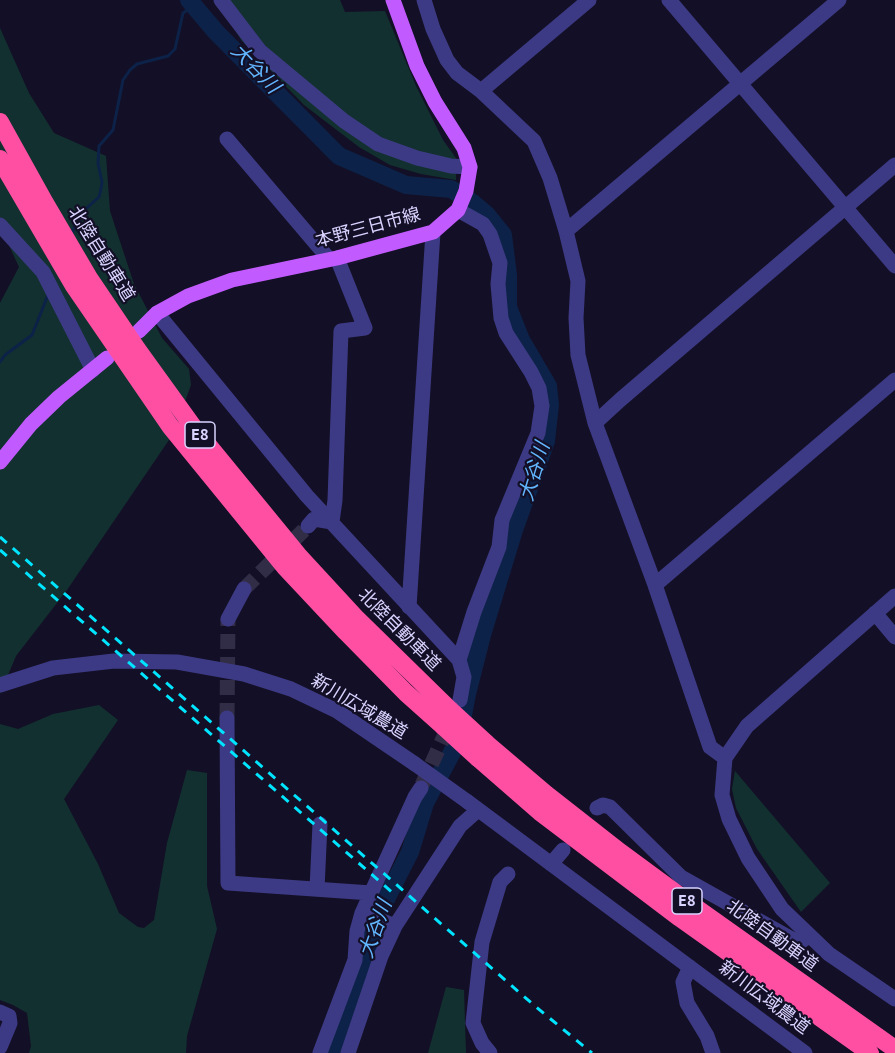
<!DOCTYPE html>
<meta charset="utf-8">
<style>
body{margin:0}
canvas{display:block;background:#130f26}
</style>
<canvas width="895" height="1053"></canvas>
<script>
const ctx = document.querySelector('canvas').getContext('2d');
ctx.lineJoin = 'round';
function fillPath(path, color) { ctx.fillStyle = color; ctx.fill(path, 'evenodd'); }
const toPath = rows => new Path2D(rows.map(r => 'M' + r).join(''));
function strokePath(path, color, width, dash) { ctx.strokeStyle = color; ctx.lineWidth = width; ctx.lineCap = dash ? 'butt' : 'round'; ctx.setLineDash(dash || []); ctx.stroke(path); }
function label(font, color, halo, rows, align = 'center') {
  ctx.font = font + ' "PT Sans","Noto Sans JP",sans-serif'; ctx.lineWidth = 4.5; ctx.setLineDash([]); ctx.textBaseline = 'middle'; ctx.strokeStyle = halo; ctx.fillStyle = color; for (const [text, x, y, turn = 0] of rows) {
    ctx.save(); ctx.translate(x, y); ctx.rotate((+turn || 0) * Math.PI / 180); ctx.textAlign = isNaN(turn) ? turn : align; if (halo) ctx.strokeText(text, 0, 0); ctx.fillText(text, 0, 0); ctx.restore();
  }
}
const green = toPath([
 [217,0,340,0,345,12,385,11,416,86,443,140,456,158,456,180,421,174,390,165,359,147,304,105,241,40],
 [0,28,29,93,54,133,106,156,110,211,134,284,162,338,189,369,191,385,173,434,67,590,16,656,0,694,0,303,19,267,0,226],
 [99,705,118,720,64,799,98,864,119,913,138,927,144,928,154,920,167,843,187,770,207,773,207,886,217,929,187,1036,186,1053,29,1053,31,1046,27,1013,13,1005,0,1000,0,724,18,729,53,714],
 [735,771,830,883,801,912,757,849,736,808,732,789],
 [446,987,464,990,466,1053,428,1053]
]);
const stream = toPath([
 [71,236,79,215,99,197,101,189,102,182,98,163,99,146,113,130,123,80,130,70,137,64,168,56,175,49,183,13,194,6],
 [0,362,5,355,32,335,48,295]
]);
const river = toPath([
 [189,0,216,32,339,156,406,185,451,189,473,203,486,214,503,235,508,275,508,307,521,340,548,386,550,405,546,441,514,530,482,635,467,694,458,741,425,803,410,852,382,907,333,1053]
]);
const minorTunnel = toPath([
 [244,589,308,526],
 [227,718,228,619],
 [422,785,452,719]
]);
const minor = toPath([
 [221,0,260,51,344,121,378,144,417,158,451,166,470,167],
 [424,0,433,29,447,60,457,73,481,91],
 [589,0,481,91,534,141,550,178,566,231,578,281,576,318,578,355,595,423,655,585,710,747,725,758],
 [669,0,895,266],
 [227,139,329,259],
 [458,210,483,224,490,234,500,263,498,284,501,318,506,333,531,372,539,388,542,406,538,433,502,520,499,547,474,612,459,660],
 [0,225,43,272,93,370],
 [566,231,839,0],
 [157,313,307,496,459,660,464,677,460,700],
 [595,423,620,400,895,165],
 [332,522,335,500,341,331,365,328,337,258],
 [308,526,314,519,332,522],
 [655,585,895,380],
 [895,596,747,726,725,758,722,795,729,819,748,858,782,909,829,954,895,999],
 [409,607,433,232],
 [875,613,895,637],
 [228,619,244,589],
 [0,685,53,668,114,661,177,662,244,674,291,689,337,711,415,764],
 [227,718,228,883,371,893],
 [468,802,805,1053],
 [597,808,603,805,610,807,681,877,799,943,808,936],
 [551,864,563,850],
 [317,889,320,824],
 [362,913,395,926],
 [690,967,683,982,687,1003,707,1036,713,1053],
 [0,1012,9,1016,10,1023,0,1047],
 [320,1053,355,960,357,931,362,913,415,797,421,788],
 [348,1053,381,956,395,926,460,826,478,810],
 [490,1053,482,1043,473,1023,482,942,500,882,508,874]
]);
const major = toPath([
 [139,331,157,313,188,296,232,280,337,258,433,232,458,210,466,191,470,167,464,148,435,102,417,66,393,0],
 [0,462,31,424,59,397,107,358]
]);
const highway = toPath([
 [0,122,45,203,89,278,137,349,194,428,298,555,357,619,450,710],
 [0,159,74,286,170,426,285,567,346,632,406,693,443,726],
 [486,743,546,794,620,852,692,905,895,1049],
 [478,758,540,812,680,918,870,1053]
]);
const rail = toPath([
 [0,537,536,1007,592,1053],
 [0,550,393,893]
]);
const minorBridge = toPath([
 [415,764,468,802]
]);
const highwayBridge = toPath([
 [450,710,486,743],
 [443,726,478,758]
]);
const shields = [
 [200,435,30],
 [687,901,30]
];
const shieldNames = [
 ["E8",200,435],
 ["E8",687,901]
];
const streetNames = [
 ["本野三日市線",368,228,-15],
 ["北陸自動車道",101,254,58],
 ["北陸自動車道",399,630,45],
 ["新川広域農道",359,707,31],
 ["北陸自動車道",772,936,36],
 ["新川広域農道",764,998,37]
];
const waterNames = [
 ["大谷川",255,69,46],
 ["大谷川",535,472,-73],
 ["大谷川",376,929,-70]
];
fillPath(green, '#12302f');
strokePath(stream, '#0c2248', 3);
strokePath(river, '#0c2248', 18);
strokePath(minorTunnel, '#312d47', 15, [15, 8]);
strokePath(minor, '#3d3a85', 15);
strokePath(major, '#c25bff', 15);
strokePath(highway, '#ff4fa3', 18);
strokePath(rail, '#00e5ff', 3, [9, 8]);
strokePath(minorBridge, '#3d3a85', 15);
strokePath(highwayBridge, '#ff4fa3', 18);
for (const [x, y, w] of shields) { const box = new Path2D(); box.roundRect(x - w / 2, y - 13, w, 26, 4.5); ctx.fillStyle = '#130f26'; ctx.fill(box); strokePath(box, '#d9d4ff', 1.5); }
label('bold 16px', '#d9d4ff', null, shieldNames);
label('18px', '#d9d4ff', '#130f26', streetNames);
label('italic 20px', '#62b6ff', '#130f26', waterNames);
</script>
